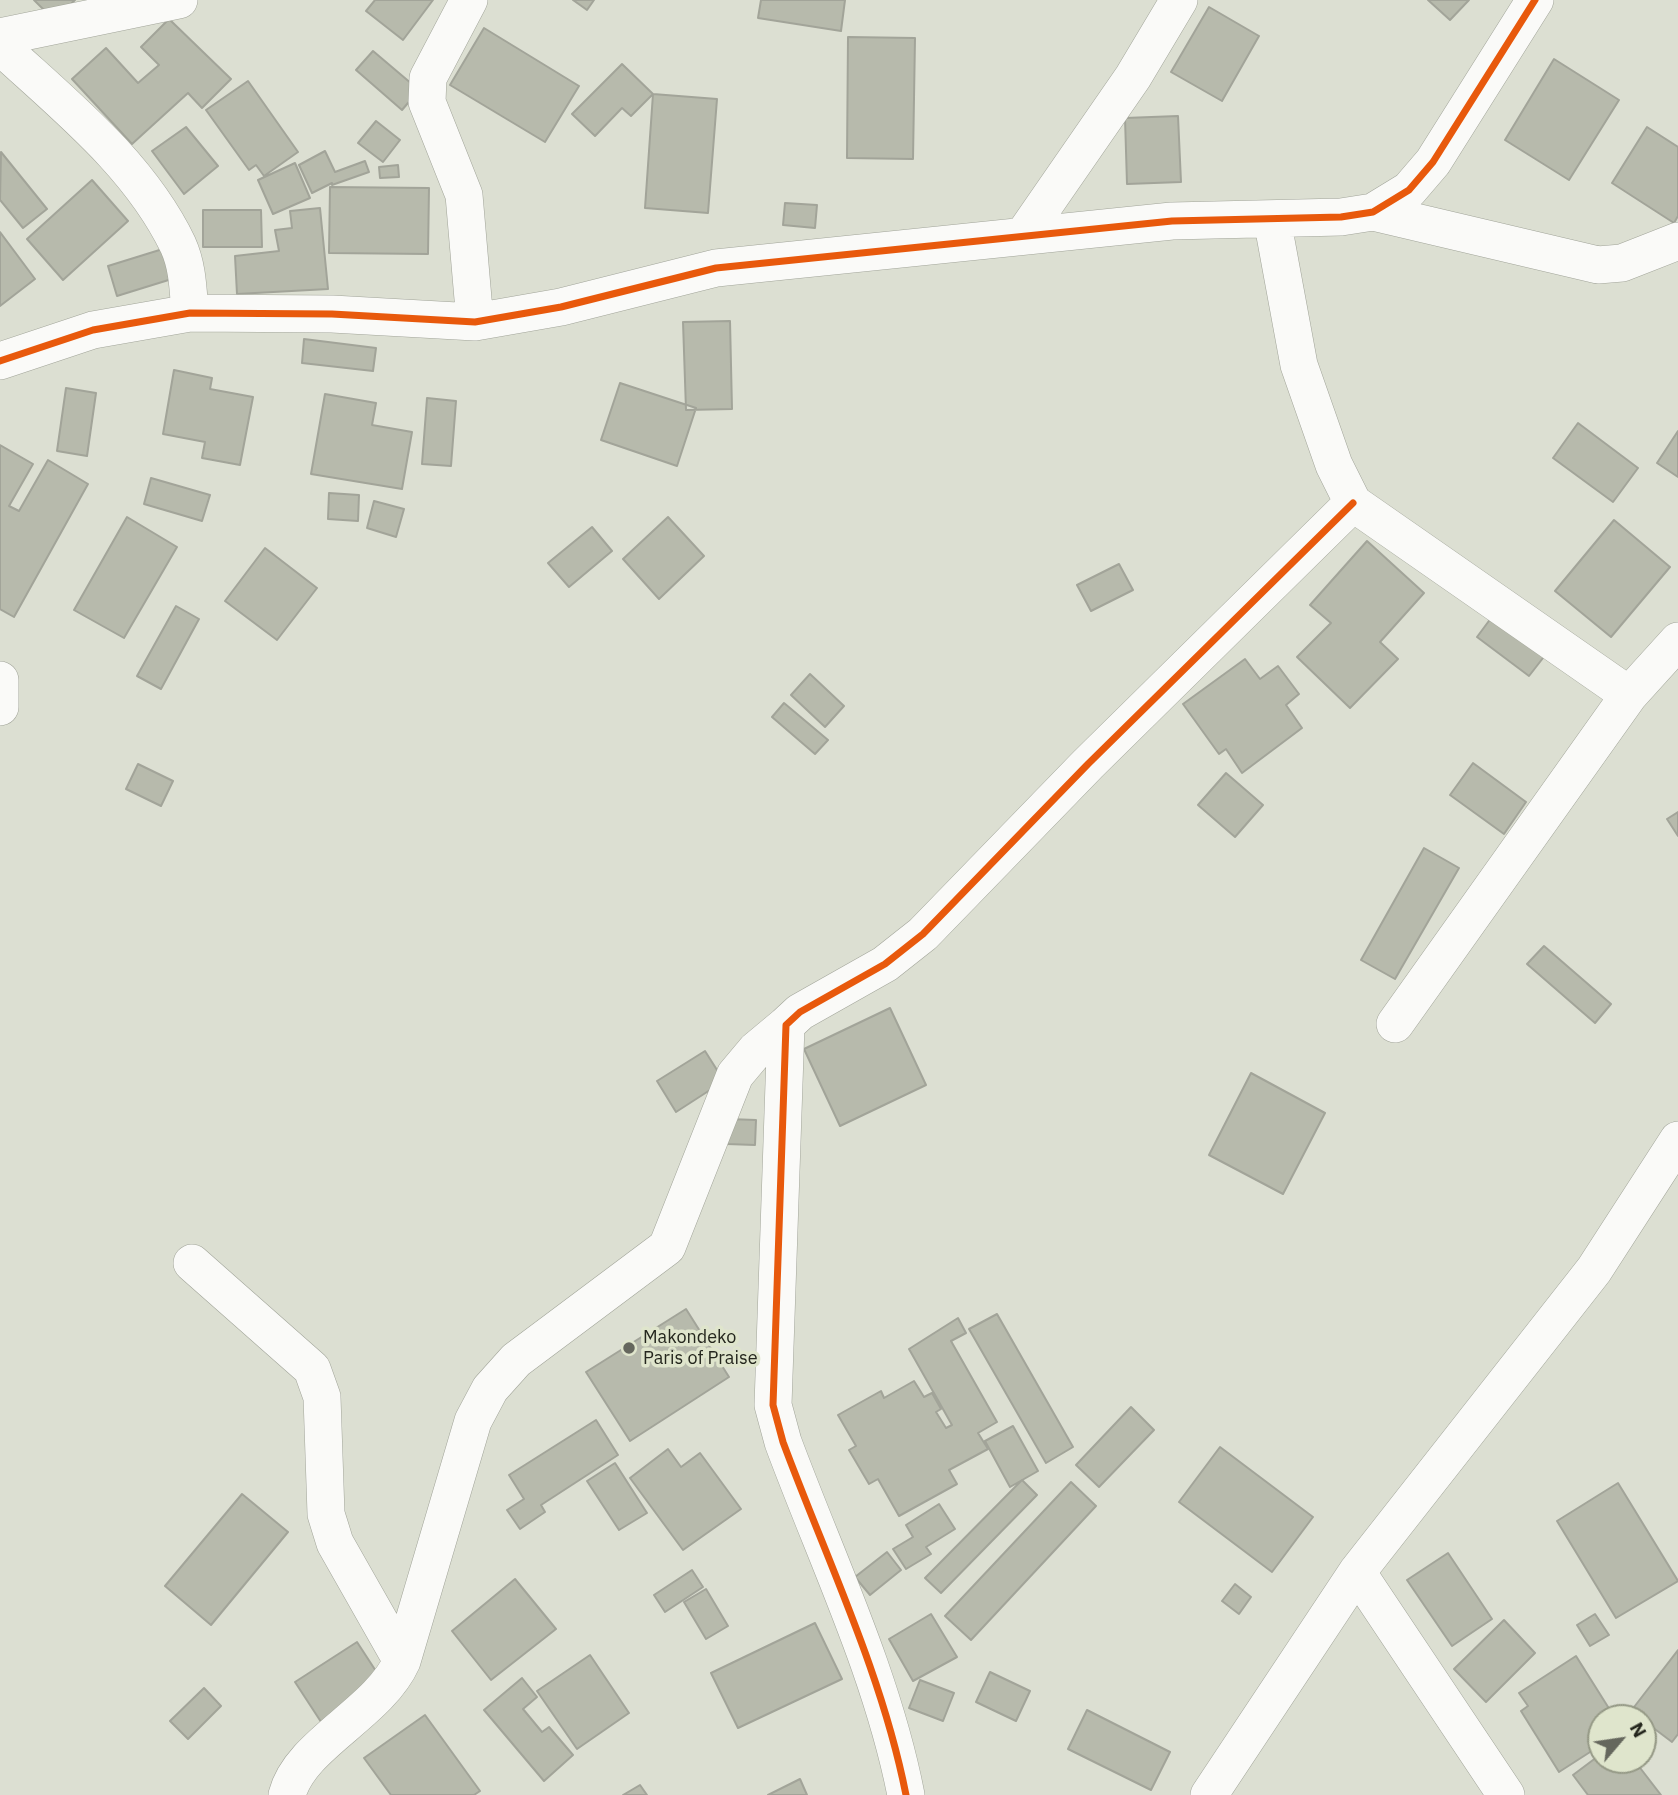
<!DOCTYPE html>
<style>
body{margin:0}
#map{position:relative;width:1678px;height:1795px;overflow:hidden;background:#dcdfd2;font-family:"IBM Plex Sans",sans-serif}
canvas{display:block}
.north{position:absolute;left:1587px;top:1704px;width:70px;height:70px;box-sizing:border-box;background:#dfe5cc;border:2px solid #959986;border-radius:50%;rotate:61deg;font-size:19px;font-weight:700;line-height:28px;text-align:center;color:#25271e}
.north::after{content:'';display:block;margin:auto;width:24px;height:32px;background:#65675d;clip-path:polygon(50% 0,100% 100%,50% 72%,0 100%)}
</style>
<div id="map">
<canvas width="1678" height="1795"></canvas>
<div class="north">N</div>
</div>
<script>
const context = document.querySelector('canvas').getContext('2d');
context.lineJoin = 'round';
function fill(path, color) { context.fillStyle = color; context.fill(path, 'evenodd'); }
function stroke(path, color, width, dash) { context.strokeStyle = color; context.lineWidth = width; context.lineCap = dash ? 'butt' : 'round'; context.setLineDash(dash || []); context.stroke(path); }
function label(font, color, halo, rows, align = 'center') {
  context.font = font + ' "IBM Plex Sans",sans-serif'; context.lineWidth = 7; context.setLineDash([]); context.textBaseline = 'middle'; context.strokeStyle = halo; context.fillStyle = color; for (const [text, x, y, turn = 0] of rows) {
    context.save(); context.translate(x, y); context.rotate((+turn || 0) * Math.PI / 180); context.textAlign = isNaN(turn) ? turn : align; if (halo) context.strokeText(text, 0, 0); context.fillText(text, 0, 0); context.restore();
  }
}
const building = new Path2D(`
 M34,0H75L54,20Z
 M375,0H433L403,40L366,11Z
 M573,0H594L587,10Z
 M761,0H845L841,31L758,18Z
 M1428,0H1469L1450,20Z
 M1209,7L1259,36L1222,101L1171,72Z
 M169,19L231,79L202,108L188,93L132,144L72,79L106,48L138,83L159,65L141,47Z
 M484,28L579,86L545,142L450,85Z
 M848,37L915,38L913,159L847,158Z
 M373,51L419,90L402,110L356,70Z
 M1554,59L1619,100L1569,180L1505,140Z
 M622,64L653,94L631,116L622,108L595,136L572,114Z
 M248,81L298,152L264,176L256,165L249,170L206,110Z
 M653,94L717,99L708,213L645,208Z
 M1178,116L1181,182L1127,184L1125,118Z
 M376,121L400,140L383,162L358,143Z
 M186,127L218,166L184,194L152,151Z
 M1647,127L1678,147V216L1674,223L1612,183Z
 M325,151L335,172L365,161L369,172L332,185V183L312,193L299,165Z
 M1,152L47,209L23,228L0,200Z
 M295,163L310,198L273,214L258,180Z
 M398,165L399,177L380,178L379,167Z
 M92,180L128,221L63,280L27,239Z
 M330,187L429,188L428,254L329,253Z
 M785,203L817,205L815,228L783,225Z
 M320,208L328,289L237,294L235,256L279,251L275,230L292,228L290,211Z
 M203,210H261L262,247H203Z
 M0,232L35,279L0,306Z
 M166,248L175,278L117,296L108,266Z
 M730,321L732,409L686,410L683,322Z
 M304,339L376,348L373,371L302,363Z
 M174,370L212,378L210,389L253,397L240,465L202,458L205,442L163,434Z
 M620,383L696,408L677,466L601,440Z
 M66,388L96,393L87,456L57,451Z
 M325,394L376,403L372,425L412,432L402,489L311,474Z
 M427,398L456,401L451,466L422,464Z
 M1578,423L1638,468L1613,502L1553,458Z
 M1678,431V477L1657,463Z
 M0,445L33,464L9,506L19,511L48,460L88,484L14,617L0,609Z
 M151,478L210,495L202,521L144,504Z
 M329,493L359,495L358,521L328,519Z
 M374,501L404,509L396,537L367,528Z
 M127,517L177,547L124,638L74,610Z
 M668,517L704,556L659,599L623,559Z
 M1614,520L1670,567L1611,637L1555,591Z
 M592,527L612,551L569,587L548,563Z
 M1367,541L1424,593L1380,642L1398,659L1350,708L1297,657L1331,623L1310,605Z
 M265,548L317,588L277,640L225,601Z
 M1119,564L1133,590L1091,611L1077,585Z
 M176,606L199,619L161,689L137,676Z
 M1497,610L1550,649L1529,676L1477,637Z
 M1245,659L1260,679L1278,666L1299,694L1286,705L1302,728L1242,773L1226,749L1219,754L1183,704Z
 M810,674L844,706L825,727L791,695Z
 M784,703L828,740L815,754L772,717Z
 M1473,763L1526,802L1504,834L1450,795Z
 M138,764L173,781L161,806L126,789Z
 M1226,773L1263,805L1235,837L1198,805Z
 M1678,812V836L1667,819Z
 M1424,848L1459,868L1395,979L1361,960Z
 M1544,946L1611,1004L1595,1023L1527,964Z
 M890,1008L926,1085L840,1126L804,1049Z
 M705,1051L724,1081L676,1112L657,1081Z
 M1251,1073L1325,1113L1283,1194L1209,1155Z
 M728,1119L756,1120L755,1145L727,1144Z
 M686,1309L729,1377L630,1441L586,1372Z
 M997,1314L1073,1447L1046,1463L969,1329Z
 M958,1318L966,1333L951,1341L997,1422L978,1433L988,1449L949,1470L957,1484L899,1516L878,1479L869,1484L849,1450L856,1446L838,1415L881,1391L884,1398L914,1381L924,1397L932,1393L941,1409L936,1412L946,1428L952,1425L909,1349Z
 M1131,1407L1154,1430L1099,1487L1076,1465Z
 M596,1420L618,1455L541,1505L545,1512L520,1529L507,1510L524,1499L509,1475Z
 M1013,1426L1038,1471L1010,1487L985,1441Z
 M1220,1447L1313,1517L1272,1572L1179,1502Z
 M668,1449L681,1467L700,1453L741,1509L683,1550L630,1478Z
 M615,1463L647,1513L619,1530L587,1481Z
 M1022,1480L1037,1495L941,1593L925,1578Z
 M1071,1482L1096,1506L971,1640L945,1616Z
 M1618,1483L1678,1581L1616,1618L1557,1521Z
 M242,1494L288,1532L211,1625L165,1586Z
 M939,1504L955,1529L926,1547L931,1554L906,1569L893,1549L913,1537L906,1525Z
 M887,1552L901,1570L870,1595L855,1577Z
 M1448,1553L1492,1619L1452,1646L1407,1580Z
 M692,1570L703,1587L665,1612L654,1595Z
 M515,1579L556,1629L491,1680L452,1631Z
 M1235,1584L1251,1597L1239,1614L1222,1601Z
 M706,1589L728,1626L706,1639L684,1602Z
 M931,1614L957,1657L913,1681L889,1639Z
 M1595,1614L1609,1635L1590,1646L1577,1625Z
 M1504,1620L1535,1653L1486,1702L1454,1669Z
 M815,1623L842,1679L738,1728L711,1673Z
 M357,1642L387,1688L325,1728L295,1682Z
 M1678,1650V1734L1672,1742L1631,1711Z
 M590,1655L629,1713L577,1749L537,1691Z
 M1576,1656L1615,1718H1601V1745L1559,1772L1521,1711L1528,1706L1519,1693Z
 M990,1672L1030,1691L1016,1721L976,1702Z
 M522,1678L537,1697L523,1709L542,1732L549,1727L573,1755L544,1781L484,1710Z
 M920,1680L954,1693L943,1721L909,1708Z
 M204,1688L221,1706L188,1739L170,1721Z
 M1087,1710L1170,1752L1151,1790L1068,1749Z
 M425,1715L480,1791L474,1795H391L364,1758Z
 M1601,1754V1760H1634L1661,1795H1588L1573,1775Z
 M800,1779L807,1795H768Z
 M640,1785L647,1795H623Z`);
fill(building, '#b7baac');
stroke(building, '#a2a499', 2);
const minor = new Path2D(`
 M469,0L428,78L427,102L464,195L475,322
 M0,37L179,0
 M0,46C65,106 139,164 178,245C188,267 188,290 190,313
 M1373,212L1598,265L1622,263L1678,241
 M1272,219L1299,365L1334,465L1353,503L1629,695
 M1023,236L1133,77L1179,0
 M0,361L93,330L190,313L332,314L475,322L561,307L716,268L1172,221L1341,217L1373,212L1409,190L1433,162L1535,0
 M0,680V707
 M1395,1024L1629,695L1678,641
 M192,1263L312,1369L322,1397L326,1514L335,1543L402,1661
 M1357,1572L1506,1795
 M287,1795C300,1744 378,1714 402,1661L473,1421L490,1389L516,1360L667,1247L735,1075L756,1050L786,1025
 M906,1795C882,1673 826,1558 783,1442L773,1405L786,1025L800,1012L885,964L923,934L1088,764L1353,503
 M1209,1795L1357,1572L1594,1270L1678,1140`);
stroke(minor, '#a1a499', 38);
stroke(minor, '#fafaf8', 37);
stroke(new Path2D(`
 M0,361L93,330L190,313L332,314L475,322L561,307L716,268L1172,221L1341,217L1373,212L1409,190L1433,162L1535,0
 M906,1795C882,1673 826,1558 783,1442L773,1405L786,1025L800,1012L885,964L923,934L1088,764L1353,503`), '#e8590c', 7);
for (const [x, y, r, color] of [
 [629,1348,7,"#65675d"]
]) { const dot = new Path2D(); dot.arc(x, y, r, 0, 2 * Math.PI); context.fillStyle = color; context.fill(dot); stroke(dot, '#dfe5cc', 2.5); }
label('18px', '#25271e', '#dfe5cc', [
 ["Makondeko",643,1338],
 ["Paris of Praise",643,1359]
], 'left');
</script>
